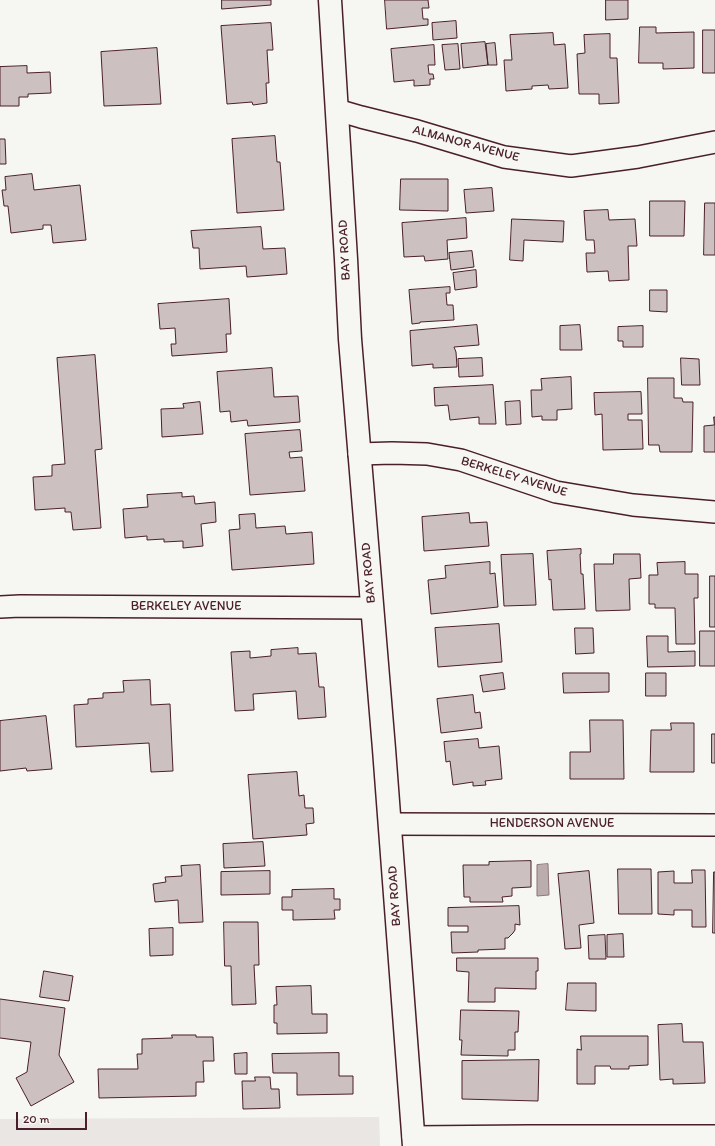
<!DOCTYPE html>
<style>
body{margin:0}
#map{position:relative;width:715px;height:1146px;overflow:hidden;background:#f6f6f2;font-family:Itim,sans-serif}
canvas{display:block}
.scale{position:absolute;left:16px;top:1112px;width:71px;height:18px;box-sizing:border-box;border:2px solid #4a1f2b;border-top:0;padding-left:5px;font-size:12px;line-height:14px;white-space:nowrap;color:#4a1f2b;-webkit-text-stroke:3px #f6f6f2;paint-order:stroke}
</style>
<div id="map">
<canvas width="715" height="1146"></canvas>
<div class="scale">20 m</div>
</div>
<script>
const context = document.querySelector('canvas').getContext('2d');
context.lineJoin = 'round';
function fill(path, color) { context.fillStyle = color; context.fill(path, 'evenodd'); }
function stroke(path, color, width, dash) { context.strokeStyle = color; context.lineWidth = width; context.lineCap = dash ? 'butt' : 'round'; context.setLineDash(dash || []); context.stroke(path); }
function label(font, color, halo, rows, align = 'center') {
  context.font = font + ' Itim,sans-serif'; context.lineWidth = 3; context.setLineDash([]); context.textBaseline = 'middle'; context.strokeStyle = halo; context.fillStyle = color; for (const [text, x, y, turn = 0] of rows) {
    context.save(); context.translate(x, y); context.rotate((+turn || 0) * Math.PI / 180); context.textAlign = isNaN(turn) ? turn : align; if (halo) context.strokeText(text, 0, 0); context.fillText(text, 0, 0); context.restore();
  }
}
fill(new Path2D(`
 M379,1117L380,1146H0V1119Z`), '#e9e6e3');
const water = new Path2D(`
 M548,864L549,895L537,896V865Z`);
fill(water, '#bbadae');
stroke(water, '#8e747a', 1);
const building = new Path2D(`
 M222,0H271V5L222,9Z
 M385,0H428L429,8H422L423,19H428V25L387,29Z
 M606,0H628V19L606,20Z
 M456,21L457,38L433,40L432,23Z
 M271,23L273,50H267L269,83H266L267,103L253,105L252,102L227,104L221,26Z
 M640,27H656V33L694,32V68L663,69V63H639Z
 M703,30H715V73H703Z
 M553,33L554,45L565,44L568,88L549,89L548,85L532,86V89L506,91L504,60H512L510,35Z
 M610,34V58H617L619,103L599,104V94H579L577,54L585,53L584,35Z
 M485,42L488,65L463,68L461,44Z
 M495,43L497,65H488L486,44Z
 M458,44L460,69L445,70L442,45Z
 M434,45L435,65H428L429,74H433L434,79H430V85L414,86V80L394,82L391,49Z
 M157,48L161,104L104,106L101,52Z
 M27,66V73L50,72L51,93L28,94V97H19V106H0V67Z
 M275,136L277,162H280L284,210L237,213L232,139Z
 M0,139H5L6,164H0Z
 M32,174L34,190L80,185L86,240L53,243L51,225H43V229L11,233L8,206H4L2,190H6L5,177Z
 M401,179H448V211L400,210Z
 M492,188L494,211L466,213L464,190Z
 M650,201H685L684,236H650Z
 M705,203H715V255H704Z
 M608,210L609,220L635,219L637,246H628L629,280L609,281L608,271L587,272L586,253H595L594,240H586L584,211Z
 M466,218L467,238L447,240L448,259L425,261L424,256L404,257L402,223Z
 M512,219L564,221L563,242L524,240L523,261L510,260Z
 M261,227L263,249L285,248L287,274L247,277L246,266L200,269L199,248H193L191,231Z
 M472,251L474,267L451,270L449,253Z
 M476,270L477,287L455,290L453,273Z
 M450,287V293H446L447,305H453L454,320L420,322V323L412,324L409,290Z
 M650,290H667V312L650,311Z
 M229,299L231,334H226L227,352L172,356L171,344H176L175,328L160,329L158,304Z
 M477,325L479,345L454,347L456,352L457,367L433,368V364L412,366L410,331Z
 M580,325L582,350H560V326Z
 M643,326V347H623V341H618V327Z
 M95,355L102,449L95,450L101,528L73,530L71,512H65V508L35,510L33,477L52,476V465L65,464L57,358Z
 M482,358L483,376L459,377L458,359Z
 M681,358L699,359L700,385H682Z
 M272,368L274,397L298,396L300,422L248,426L247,420L231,422L230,411L220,412L217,372Z
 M571,377L572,409L557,410V420H542V416L532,417L531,390H542L541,379Z
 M648,378H674V398H682L683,402H693L692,452H660L659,445H649Z
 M493,385L496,424H479V417L450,420L448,405L435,406L434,388Z
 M641,392L642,414H628V420H642L643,449L603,450L602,414L595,415L594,393Z
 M520,401L521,424L506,425L505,402Z
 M200,402L203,434L162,437L161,409L184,408L183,404Z
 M714,417H715V452H704V426L714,425Z
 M300,430L302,451L289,452L290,458L302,457L305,491L250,495L245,434Z
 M182,493V497L194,496L195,504L215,502L216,522L201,524L203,546L183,548V541L164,542V539L147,540V536L125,538L123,509L148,507L147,495Z
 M469,513L470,523L487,522L489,546L424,551L422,517Z
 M255,514L256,528L285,526L286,534L312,532L314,564L232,570L229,530L240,529L239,515Z
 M581,549V554H580L581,574H583L585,609L553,610L551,579L549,580L547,551Z
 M533,554L536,605L504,606L501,555Z
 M614,554H640L641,578L629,579L630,610L596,611L594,564H613Z
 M490,562V574L495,573L498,607L431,614L428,580L446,578L445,566Z
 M685,562V574H698V598H694L695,644H676L675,608H655V604H649V575H658L657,563Z
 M710,576H715V627H710Z
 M499,624L502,662L438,667L435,628Z
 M575,628H593L594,653L576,654Z
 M700,631H715V666H700Z
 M647,636H668V652L695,651V666L648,667Z
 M298,648V654L316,653L319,687H324L326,717L298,719L296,691L253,694L254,710L235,711L231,652L250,651V658L271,656V650Z
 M503,673L505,689L483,692L480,676Z
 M563,673H609V692L564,693Z
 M646,673H666V696H646Z
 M150,680L151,705L170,704L173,771L151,772L149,743L76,747L74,705L88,704V699L103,698V693L124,692L123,681Z
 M473,695L475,713L480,712L482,728L441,733L437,699Z
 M46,716L52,769L27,771L26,768L0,771V721Z
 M590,720H623L624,779H570V752H590Z
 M671,723H694V772H650L651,730H671Z
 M712,734H715V763H712Z
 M478,739L479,748L499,746L502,779L485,781L486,785L473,786V782L453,785L450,761L446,762L444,742Z
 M297,772L299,796L304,795L305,808H313L314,823L306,824L307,835L253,839L248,775Z
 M263,842L265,866L224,868L223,844Z
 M531,861V887L512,888V896L502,897L503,902H470V897H464L463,865H489V862Z
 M200,865L203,922L179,923L178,900L155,902L153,884L166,882L165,877L182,876L181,866Z
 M618,869H651L652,914H619Z
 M692,870H705L706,927H692V910H674V915L658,914V872L674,871V883H692Z
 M270,871V894L221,895V872Z
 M589,871L594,923L579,925L581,948L565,949L558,874Z
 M714,872H715V933H713Z
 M334,889V899H340V910H334L335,919L293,920V910H282V897H292V890Z
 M519,906L520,925L515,924V930L513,933L508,938H505V949L478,950V952L452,953L451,932H468V926H448V908Z
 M224,922H258L259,965H254L256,1004L232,1005L231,966H225Z
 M173,928V955L150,956L149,929Z
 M623,934L624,957H607V935Z
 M605,935L606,959H589L588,936Z
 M457,958H538V971H536V989L495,988V1002H468L469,972L457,971Z
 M44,971L73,976L69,1001L40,997Z
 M568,983H596V1011L566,1010Z
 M311,986L312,1014H327V1033L277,1034V1023H274V1005H277L276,987Z
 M0,999L65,1008L59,1055L74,1082L31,1106L16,1078L27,1072L31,1042L0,1038Z
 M461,1010L519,1011L518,1032H515V1050H508V1056L461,1055L462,1040H460Z
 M682,1024L683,1042H703L705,1083L673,1084V1079L660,1080L658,1025Z
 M172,1035H196V1037H213L214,1061H203L204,1082H196V1096L99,1098L98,1069H138L137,1054H142V1039L172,1038Z
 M581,1036H648V1065L629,1066V1069H611L610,1066H595V1084H577V1049L581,1050Z
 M247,1053V1074H235L234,1054Z
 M339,1053V1076H353V1094L297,1095V1073H273L272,1054Z
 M539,1060L538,1101L462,1099V1061Z
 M255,1077H270L271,1089H279L280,1108L243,1109L242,1081H255Z`);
fill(building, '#ccc1c0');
stroke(building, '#4a1f2b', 1);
const street = new Path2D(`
 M337,110L361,117L417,131L504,157L571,166L638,157L715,142
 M359,454L392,453L427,454L461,460L556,492L633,505L715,512
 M0,607L20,606L372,608
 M390,824L715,825
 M413,1137L529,1136H715`);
const secondary = new Path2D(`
 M330,0L346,259L350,339L384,749L414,1146`);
stroke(street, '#4a1f2b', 24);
stroke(secondary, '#4a1f2b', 25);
stroke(street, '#f6f6f2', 21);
stroke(secondary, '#f6f6f2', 22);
label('13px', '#4a1f2b', '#f6f6f2', [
 ["ALMANOR AVENUE",466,144,15],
 ["BAY ROAD",345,250,-93],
 ["BERKELEY AVENUE",514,477,17],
 ["BAY ROAD",369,573,-95],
 ["BERKELEY AVENUE",186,607],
 ["HENDERSON AVENUE",552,824],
 ["BAY ROAD",395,896,-94]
]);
</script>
